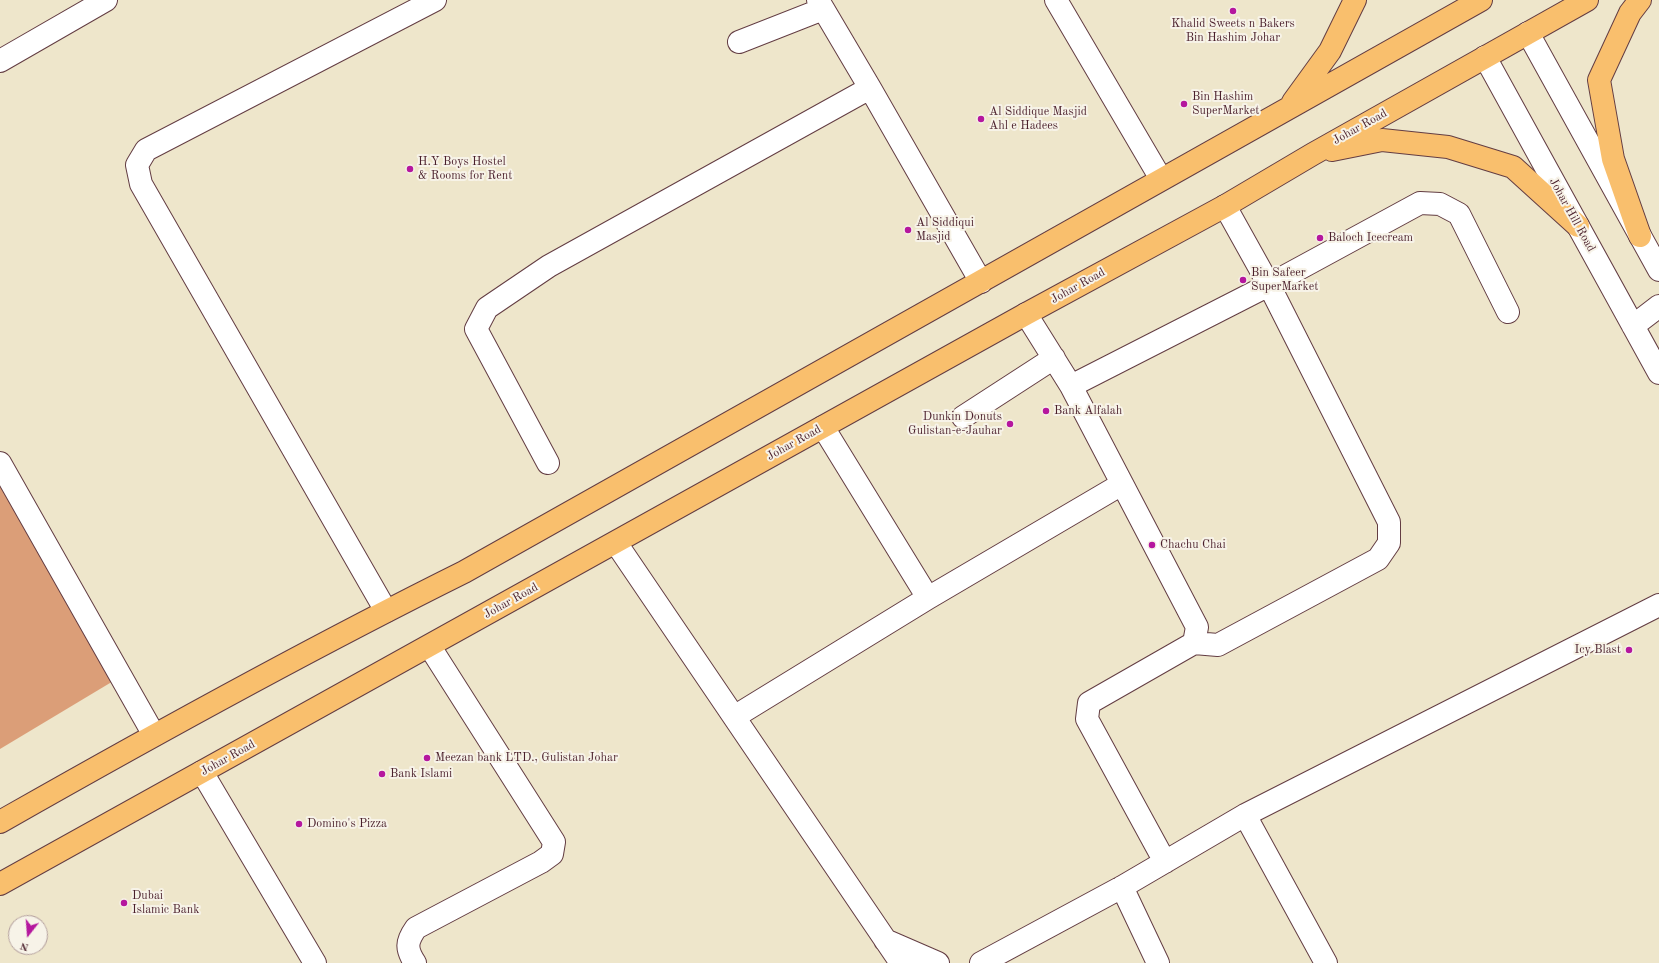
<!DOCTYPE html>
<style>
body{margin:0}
#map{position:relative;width:1659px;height:963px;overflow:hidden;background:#eee6cb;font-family:"Old Standard TT",serif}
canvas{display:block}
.north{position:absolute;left:8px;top:915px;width:40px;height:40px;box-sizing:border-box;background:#f7f3e8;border:1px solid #b29e9c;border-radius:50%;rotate:197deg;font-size:11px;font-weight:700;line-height:16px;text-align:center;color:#4a1f2b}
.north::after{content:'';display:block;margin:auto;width:14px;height:18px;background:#b5179e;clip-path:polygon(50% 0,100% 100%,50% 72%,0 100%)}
</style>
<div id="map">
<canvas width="1659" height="963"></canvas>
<div class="north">N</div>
</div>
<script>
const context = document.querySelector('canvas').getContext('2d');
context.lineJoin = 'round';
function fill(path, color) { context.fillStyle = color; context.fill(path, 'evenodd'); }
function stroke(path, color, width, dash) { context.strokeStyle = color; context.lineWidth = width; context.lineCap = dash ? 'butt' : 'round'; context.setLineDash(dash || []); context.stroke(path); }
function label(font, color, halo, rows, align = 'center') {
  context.font = font + ' "Old Standard TT",serif'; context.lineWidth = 4; context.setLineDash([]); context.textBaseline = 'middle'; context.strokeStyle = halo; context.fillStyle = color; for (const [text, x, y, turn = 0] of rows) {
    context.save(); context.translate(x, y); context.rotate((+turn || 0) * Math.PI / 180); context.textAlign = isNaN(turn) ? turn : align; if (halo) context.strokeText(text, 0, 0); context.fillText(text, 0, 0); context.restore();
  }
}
fill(new Path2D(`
 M0,478L120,677L0,749Z`), '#db9e78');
const minor = new Path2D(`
 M818,0L870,88L981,282
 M1056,0L1161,179
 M1528,33L1659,270
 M739,42L823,9
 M1485,57L1659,373
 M0,61L106,0
 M1026,314L1071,386L1197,627L1194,643L1089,703L1087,719L1165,862
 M1633,326L1659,306
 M1071,386L1269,285L1420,203L1440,204L1459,214L1508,312
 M963,417L1054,358
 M823,427L928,598
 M0,463L154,735
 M548,463L476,329L487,308L549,266L870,88
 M616,543L901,963
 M386,611L141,184L137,165L146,150L435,0
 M1194,643L1218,645L1378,559L1389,543V522L1269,285L1225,206
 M734,717L928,598L1122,484
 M202,772L315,963
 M1245,815L1326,963
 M1122,887L1158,963
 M885,940L938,963
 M415,963C406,949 406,942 416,928L541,862L552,854L554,842L430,647
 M981,963L1122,887L1245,815L1659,605`);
const major = new Path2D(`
 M1293,102L1330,51L1355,0
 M1332,150L1382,140L1448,147L1513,167L1578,226
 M1640,236L1613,159L1599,80L1630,13L1640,0
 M0,822C153,735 307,650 464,572L1481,0
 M0,884L1026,314L1225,206L1313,154L1587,0`);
stroke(minor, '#633d43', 24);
stroke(major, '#633d43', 24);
stroke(minor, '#fff', 22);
stroke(major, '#f9bf6d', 22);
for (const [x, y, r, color] of [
 [1233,11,4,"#b5179e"],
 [1184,104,4,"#b5179e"],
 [981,119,4,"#b5179e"],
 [410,169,4,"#b5179e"],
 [908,230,4,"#b5179e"],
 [1320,238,4,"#b5179e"],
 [1243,280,4,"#b5179e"],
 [1046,411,4,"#b5179e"],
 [1010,424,4,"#b5179e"],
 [1152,545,4,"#b5179e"],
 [1629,650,4,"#b5179e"],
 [427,758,4,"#b5179e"],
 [382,774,4,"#b5179e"],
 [299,824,4,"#b5179e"],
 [124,903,4,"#b5179e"]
]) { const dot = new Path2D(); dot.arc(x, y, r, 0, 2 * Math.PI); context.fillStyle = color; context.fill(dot); stroke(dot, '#f7f3e8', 1.5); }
label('12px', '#4a1f2b', '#f7f3e8', [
 ["Khalid Sweets n Bakers",1233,24,"center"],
 ["Bin Hashim Johar",1233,38,"center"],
 ["Bin Hashim",1192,97],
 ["SuperMarket",1192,111],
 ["Al Siddique Masjid",989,112],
 ["Ahl e Hadees",989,126],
 ["H.Y Boys Hostel",418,162],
 ["& Rooms for Rent",418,176],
 ["Al Siddiqui",916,223],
 ["Masjid",916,237],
 ["Baloch Icecream",1328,238],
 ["Bin Safeer",1251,273],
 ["SuperMarket",1251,287],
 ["Bank Alfalah",1054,411],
 ["Dunkin Donuts",1002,417,"right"],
 ["Gulistan-e-Jauhar",1002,431,"right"],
 ["Chachu Chai",1160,545],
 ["Icy Blast",1621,650,"right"],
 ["Meezan bank LTD., Gulistan Johar",435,758],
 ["Bank Islami",390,774],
 ["Domino's Pizza",307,824],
 ["Dubai",132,896],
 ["Islamic Bank",132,910]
], 'left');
label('12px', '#4a1f2b', '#f7f3e8', [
 ["Johar Road",1360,127,-29],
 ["Johar Hill Road",1572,215,61],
 ["Johar Road",1078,286,-29],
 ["Johar Road",794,443,-29],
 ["Johar Road",511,601,-29],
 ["Johar Road",228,758,-29]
]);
</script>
